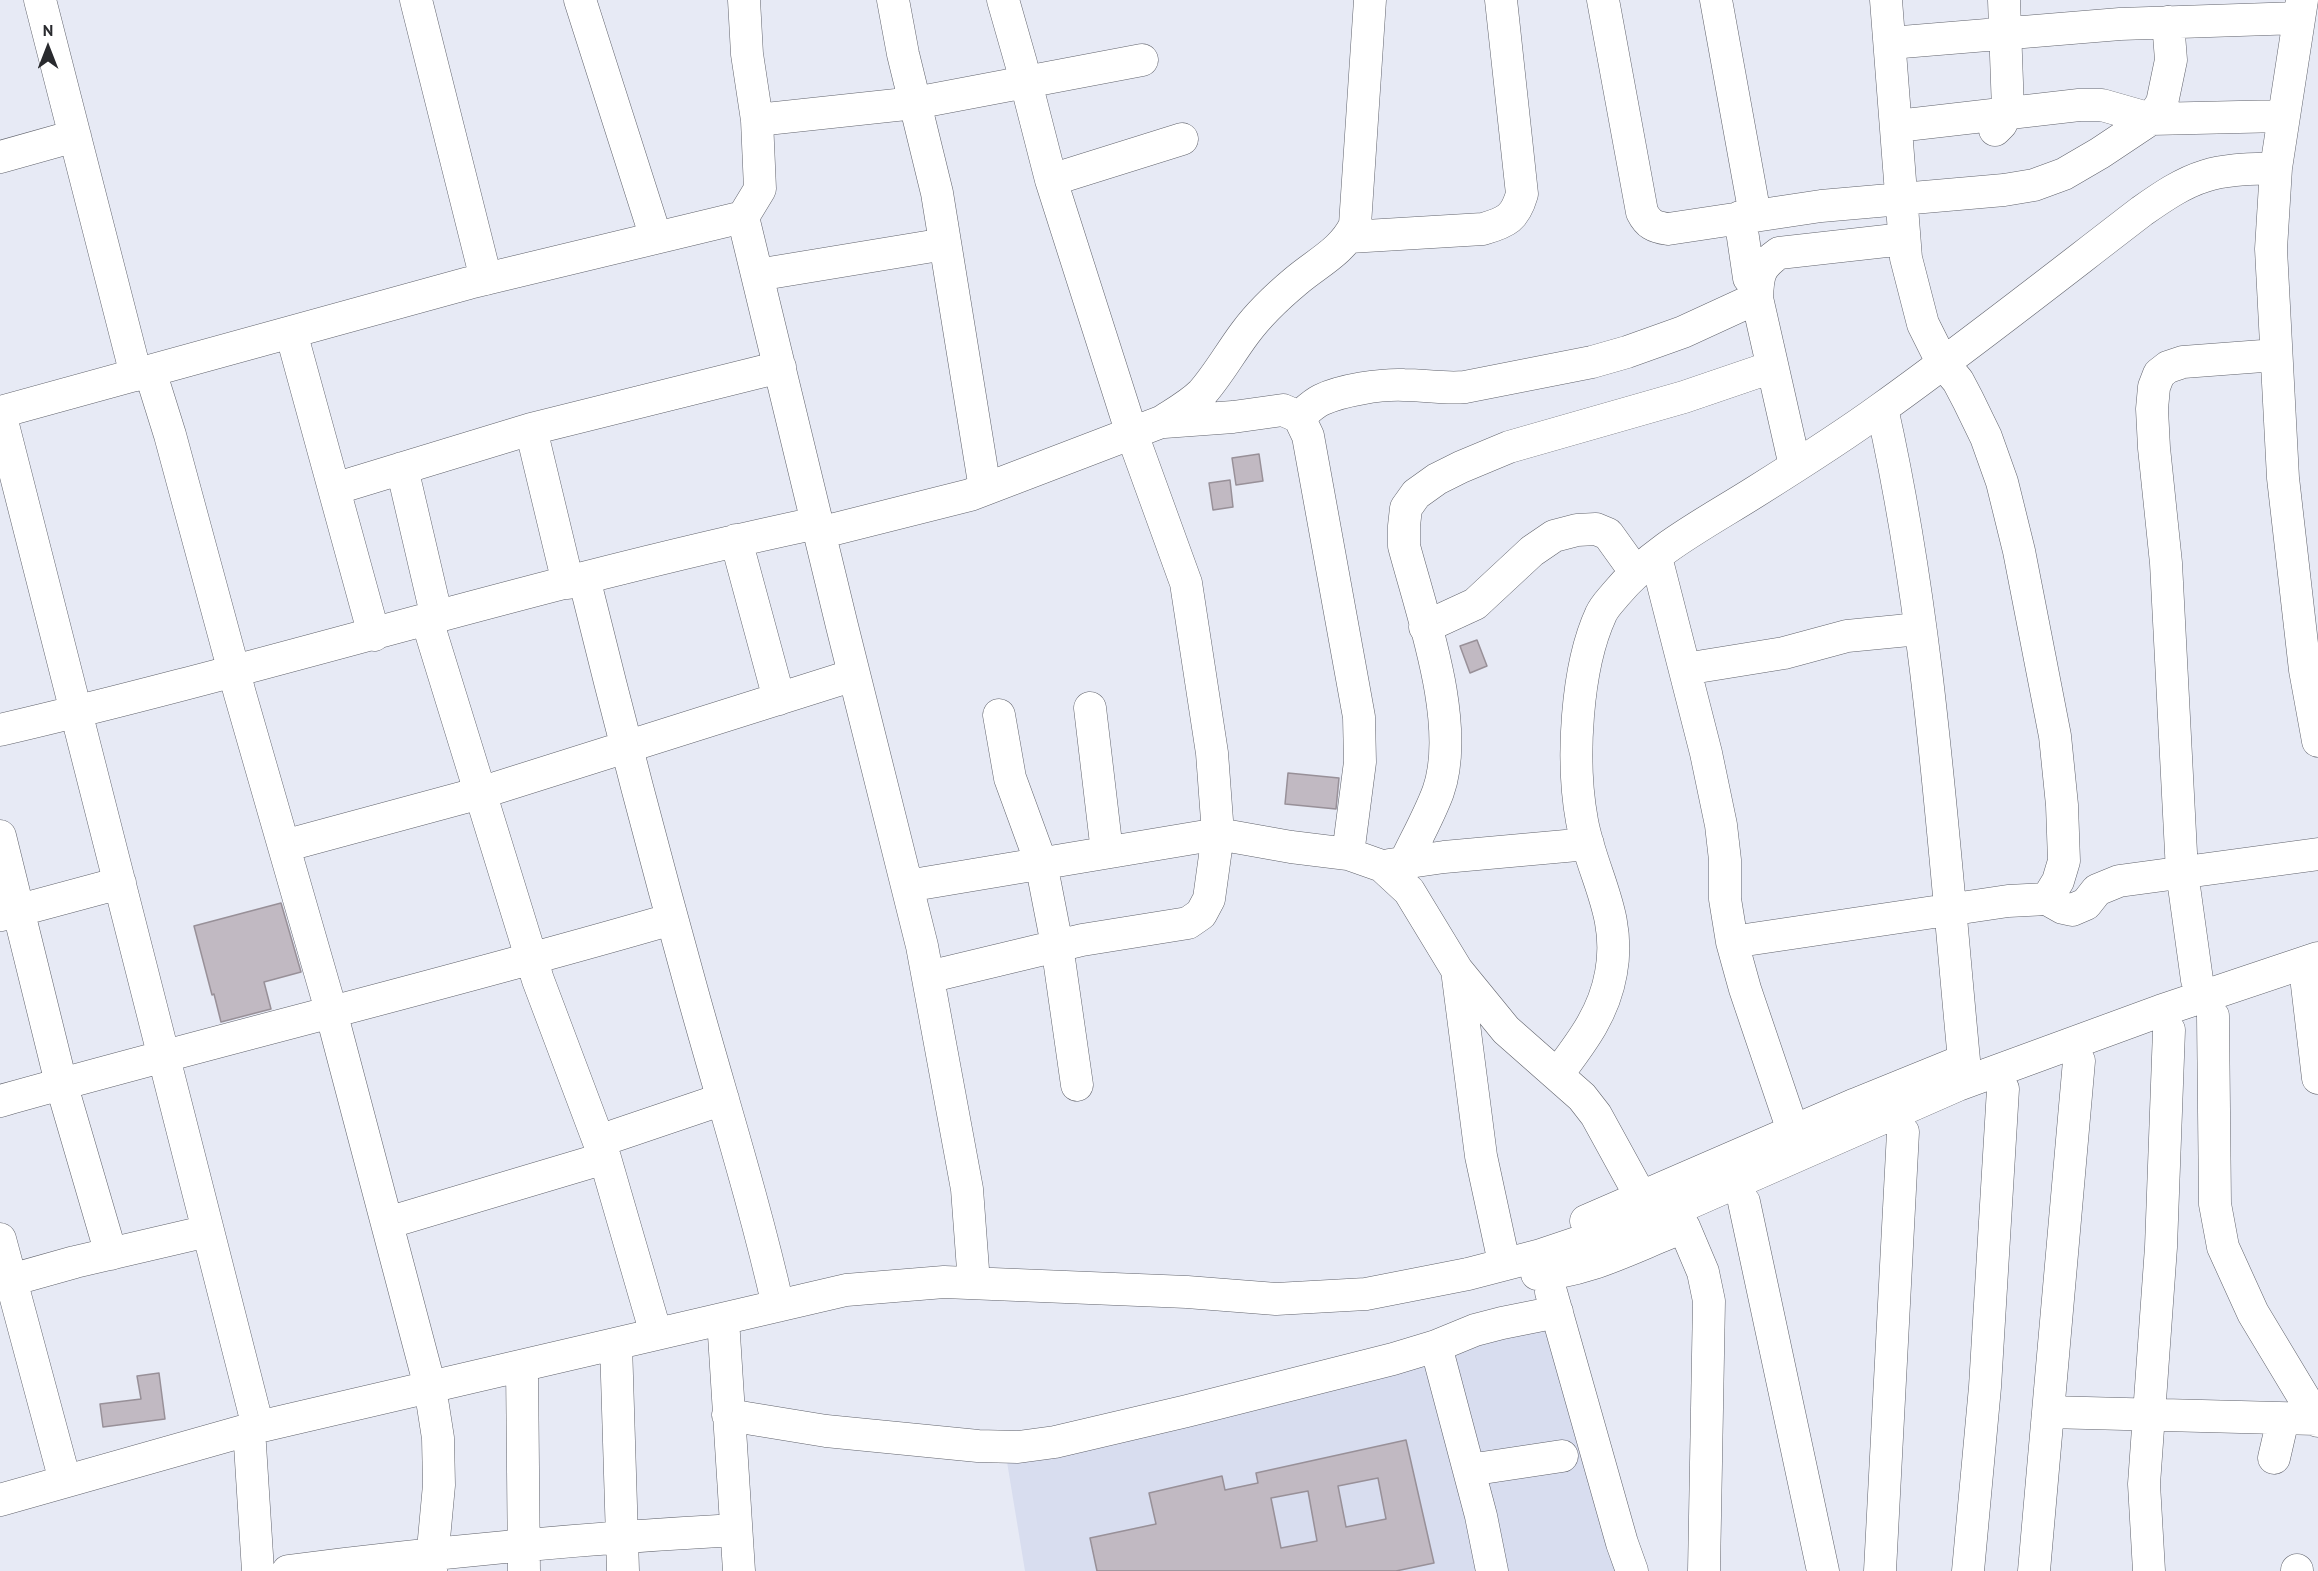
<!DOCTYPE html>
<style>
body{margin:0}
#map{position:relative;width:2318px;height:1571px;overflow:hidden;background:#e7eaf5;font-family:"PT Sans",sans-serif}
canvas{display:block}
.north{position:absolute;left:18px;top:18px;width:60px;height:60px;-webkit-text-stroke:4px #fff;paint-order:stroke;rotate:0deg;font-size:16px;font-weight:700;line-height:24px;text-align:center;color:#292a2e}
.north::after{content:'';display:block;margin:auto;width:21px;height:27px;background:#292a2e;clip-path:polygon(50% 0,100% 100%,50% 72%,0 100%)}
</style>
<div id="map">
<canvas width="2318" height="1571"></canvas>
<div class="north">N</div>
</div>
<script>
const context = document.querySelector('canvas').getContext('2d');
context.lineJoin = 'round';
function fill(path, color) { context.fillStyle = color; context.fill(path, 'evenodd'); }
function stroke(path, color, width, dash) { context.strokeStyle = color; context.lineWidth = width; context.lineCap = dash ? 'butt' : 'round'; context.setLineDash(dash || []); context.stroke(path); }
fill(new Path2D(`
 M1546,1326L1623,1571H1025L1007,1462Z`), '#d8ddef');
const building = new Path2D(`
 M1259,454L1263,481L1236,485L1232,458Z
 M1230,480L1233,507L1213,510L1209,483Z
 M1477,640L1487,666L1470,673L1460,646Z
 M1288,773L1339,778L1336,809L1285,804Z
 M281,903L301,972L264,982L271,1009L221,1022L214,994L212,995L194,926Z
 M159,1373L165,1419L103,1427L100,1404L141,1399L137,1376Z
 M1406,1440L1434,1563L1396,1571H1097L1090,1538L1156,1524L1149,1493L1222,1476L1225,1490L1258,1483L1256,1473ZM1378,1478L1386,1519L1346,1527L1338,1486ZM1308,1491L1317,1541L1281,1548L1271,1498Z`);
fill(building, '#c1b9c2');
stroke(building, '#989098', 1.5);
const minor = new Path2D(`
 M40,0L136,375
 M416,0L486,279
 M580,0L656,238
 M744,0L747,54L757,120
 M893,0L903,54L937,193L985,489
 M1603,0L1642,212C1648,224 1654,227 1668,229L1821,206L2004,190L2034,185L2064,174L2100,153L2151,119L2162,103L2171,60L2168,22
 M1716,0L1755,215
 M1886,0L1906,258L1923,324L1942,362L1958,381L1968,400L1986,437L2002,482L2019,551L2055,736L2062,805L2064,861L2058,881L2047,899
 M2302,0L2276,168L2271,249L2283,478L2305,670L2318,741
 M1890,43L2120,24L2299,18
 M1897,126L2079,105H2102L2151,119L2283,116
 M1995,130L2001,124L2008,110L2004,0
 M0,157L75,136
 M1051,180L1182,139
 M743,217L760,189L757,120L915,103L1142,60
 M1740,217L1749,278
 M1349,237L1483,229C1507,222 1515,218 1522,194L1501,0
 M757,275L945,244
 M291,332L374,635
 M150,371L170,435L240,694L328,1000L430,1387L438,1438L439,1485L431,1571
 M1882,408C1930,622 1943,842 1964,1060
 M0,412L469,283L743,217L842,626L922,946L967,1189L974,1283
 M0,413L258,1427
 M1299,417C1306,411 1313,404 1321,400C1342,390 1381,384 1404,385C1425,385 1444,389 1465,387L1592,362L1627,352L1683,332L1757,298
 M1164,422L1233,417L1283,410L1299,417L1308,436L1359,717L1360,762L1348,854
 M531,429L568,583
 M1795,466L1757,298C1758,274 1759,267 1779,253L1904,239
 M402,468L437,618
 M334,489L531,429L780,367
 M819,533L970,495L1161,422C1175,413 1190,405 1202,393C1218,375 1230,353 1245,333C1259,314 1278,296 1296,281C1317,263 1343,251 1355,225L1370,0
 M736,540L779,699
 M1656,557L1706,753L1721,825L1725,860V899L1732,942L1745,989L1793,1131
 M584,578C618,716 654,854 692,991C721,1096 754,1200 778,1306
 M427,620L538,980L605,1158
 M1425,627L1475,604L1532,551L1554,536L1577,530L1596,529L1608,534L1636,573
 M1685,669L1784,653L1847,636L1919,629
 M1090,708L1107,852
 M999,715L1010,778L1041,863L1057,945L1077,1085
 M0,730C274,666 542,581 817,523
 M0,836L61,1083L111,1254
 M284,846L480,793L854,675
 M1405,862C1416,839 1429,816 1438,792C1462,725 1422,614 1404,546V526L1406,508L1416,494L1437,479L1461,467L1509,447L1684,397L1772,367
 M1389,865L1444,857L1588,844
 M907,886L1218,834L1291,847L1348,854L1382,866L1409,891L1457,970L1506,1030L1582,1097L1596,1115L1641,1197
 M1,915L120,883
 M1732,942L2008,901L2047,899L2063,908L2072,910L2086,904L2097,890L2119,881L2318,854
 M1457,970L1481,1156L1503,1258
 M928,977L1082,940L1188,923L1201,914L1209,899L1218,834L1212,753L1186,583L1132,434L1051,180L1021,63L1003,0
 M2197,980L2182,872L2166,563L2154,448L2152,409L2154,387L2159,374L2168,367L2183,362L2276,355
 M2307,985L2318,1078
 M2213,1016L2215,1204L2223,1247L2253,1313L2318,1421
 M1557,1075C1581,1043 1604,1014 1611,973C1622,915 1592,875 1582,821C1571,762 1576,668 1601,614C1604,607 1610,601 1615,595C1652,550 1706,523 1755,492C1798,465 1841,438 1882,408C1970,345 2056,277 2142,211C2162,197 2182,183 2205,176C2227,169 2253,169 2276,168
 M0,1101C224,1038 449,984 672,919
 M599,1141L723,1099
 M1744,1202L1823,1571
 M1586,1221L1856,1104L1957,1063
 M387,1223L605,1158L656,1334
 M1684,1227L1703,1272L1709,1301L1704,1571
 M0,1239L65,1481
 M1537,1274C1580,1274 1629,1249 1669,1233
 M0,1283L75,1262L208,1231
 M1551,1292L1622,1543L1632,1571
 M723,1319L739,1571
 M616,1344L623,1571
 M1436,1346L1481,1516L1492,1571
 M522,1366L524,1571
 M2048,1412L2317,1419
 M728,1415L826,1431L978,1446L1018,1447L1055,1442L1187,1411L1393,1359L1436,1346L1475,1330L1502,1323L1557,1312
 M249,1429L258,1571
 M2274,1458L2283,1419
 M1469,1470L1562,1456
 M0,1500L258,1427L846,1290L944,1282L1187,1292L1276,1299L1366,1294L1468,1274L1541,1255L1669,1212L1958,1085L2160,1011L2318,958
 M2297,1570V1571
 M288,1571C437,1552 586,1538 736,1530
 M1880,1571L1903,1132
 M1968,1571L1985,1387L2003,1089
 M2034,1571L2079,1061
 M2149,1571L2144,1484L2161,1247L2169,1030`);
stroke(minor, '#61636c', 33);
stroke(minor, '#fff', 32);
</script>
